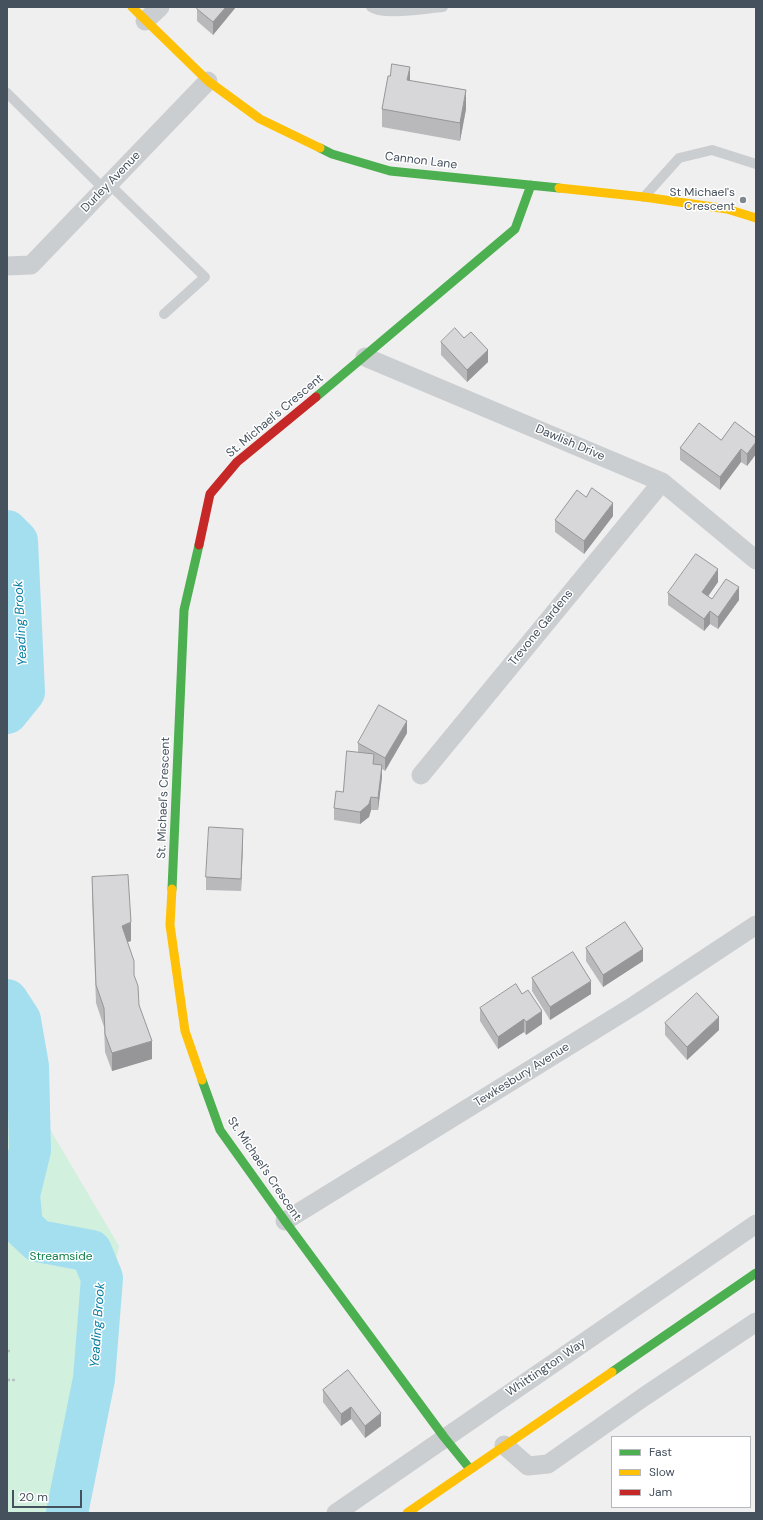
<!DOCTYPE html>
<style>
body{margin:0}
#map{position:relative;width:763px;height:1520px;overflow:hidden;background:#f0efef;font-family:"DM Sans",sans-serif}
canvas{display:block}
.frame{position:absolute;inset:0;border:8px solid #45515d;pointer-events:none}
.legend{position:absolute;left:611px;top:1436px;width:140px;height:72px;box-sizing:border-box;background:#fff;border:1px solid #b5b9be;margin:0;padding:5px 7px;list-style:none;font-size:12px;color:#45515d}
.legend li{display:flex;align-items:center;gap:8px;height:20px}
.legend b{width:20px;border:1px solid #b5b9be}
.scale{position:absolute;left:12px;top:1490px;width:70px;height:18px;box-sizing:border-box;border:2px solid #45515d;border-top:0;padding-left:5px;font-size:12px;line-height:14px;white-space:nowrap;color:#45515d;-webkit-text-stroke:3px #fff;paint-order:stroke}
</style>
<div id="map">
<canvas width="763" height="1520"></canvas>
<div class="frame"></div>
<ul class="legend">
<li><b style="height:5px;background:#4caf50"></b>Fast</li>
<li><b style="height:5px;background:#ffc107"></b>Slow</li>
<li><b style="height:5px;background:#c62828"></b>Jam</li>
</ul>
<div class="scale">20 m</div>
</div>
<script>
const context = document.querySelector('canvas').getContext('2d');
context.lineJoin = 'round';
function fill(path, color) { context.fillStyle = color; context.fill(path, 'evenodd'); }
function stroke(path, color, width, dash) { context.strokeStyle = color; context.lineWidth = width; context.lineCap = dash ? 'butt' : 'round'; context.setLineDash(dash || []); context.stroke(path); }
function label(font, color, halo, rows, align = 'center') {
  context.font = font + ' "DM Sans",sans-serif'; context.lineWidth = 3; context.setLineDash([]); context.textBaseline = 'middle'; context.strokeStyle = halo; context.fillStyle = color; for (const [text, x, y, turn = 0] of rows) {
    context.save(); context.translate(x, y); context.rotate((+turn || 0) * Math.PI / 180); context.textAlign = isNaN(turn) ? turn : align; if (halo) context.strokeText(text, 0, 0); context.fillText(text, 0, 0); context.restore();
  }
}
fill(new Path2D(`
 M7,1054L9,1060L119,1246L61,1513H7Z`), '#d2f0de');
stroke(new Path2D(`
 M7,531L17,541L24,692L7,713
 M7,1000L20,1020L28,1066L30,1150L19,1195L22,1226L38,1241L91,1251L102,1278L94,1379L67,1513`), '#a4dff0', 42);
stroke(new Path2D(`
 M7,1351H11
 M7,1380H16`), '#b8c4c1', 2.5, [3, 2]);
stroke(new Path2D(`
 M371,7C383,16 427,8 443,7
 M7,93L104,189
 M109,184L205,277L164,314
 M644,197L679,158L712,150L756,164`), '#cbced0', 10);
stroke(new Path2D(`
 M145,21L160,7
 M7,266L31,265L208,81
 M365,357L662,482L756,560
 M421,775L662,482
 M285,1221L635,1005L756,925
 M504,1445L528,1466L548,1464L645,1396L756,1322
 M336,1513L756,1224`), '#cbced0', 19);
stroke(new Path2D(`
 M320,148L332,154L390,171L559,188
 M316,397L515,229L531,185
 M172,889L184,610L199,545
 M202,1080L220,1130L285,1221L444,1437L470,1469
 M612,1372L756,1273`), '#4caf50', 9);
stroke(new Path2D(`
 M132,7L208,81L260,119L320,148
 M559,188L644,197L727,209L756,218
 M172,889L170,925L185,1031L202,1080
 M407,1513L612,1372`), '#ffc107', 9);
stroke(new Path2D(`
 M199,545L210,494L237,462L316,397`), '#c62828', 9);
fill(new Path2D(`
 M236,7L213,35L197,21V9Z
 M410,80L466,109L460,141L382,127V109Z
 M441,342L488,362L467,382L441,355Z
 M756,438V454L747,466L741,462L720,490L680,460V448L721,440Z
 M586,497L613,516L584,554L555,532V520Z
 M718,582L708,596L712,599L739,600L718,629L710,624L704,631L668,605V593Z
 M407,733L385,771L382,769V777L378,810H371L369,817L360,824L334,820V808L343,792L358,752V743Z
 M243,841L241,891L206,890V877Z
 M92,877L131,941L127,942L139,1005L152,1059L112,1071L105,1052L104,1027L96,1003L92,896Z
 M586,948L643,961L603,987L586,961Z
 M532,978L591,994L550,1020L532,991Z
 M480,1008L542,1024L526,1035L524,1032L498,1049L480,1021Z
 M665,1023L719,1030L687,1060L665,1035Z
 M348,1370L381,1426L365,1438L351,1419L341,1426L323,1402V1390Z`), '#b9b9bb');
fill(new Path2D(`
 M226,7H236L213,35V22Z
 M410,67V86L407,80Z
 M466,90V109L460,141V123Z
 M488,350V362L467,382V370Z
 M756,442V454L747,466V454Z
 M741,449V462L720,490V477Z
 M613,503V516L584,554V541Z
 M718,569V582L702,605V592Z
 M739,587V600L718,629V617Z
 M710,611V624L704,631V619Z
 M407,721V733L385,771V758Z
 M382,765V777L378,810V798Z
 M371,797V810L369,817L360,824V812Z
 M243,829V841L241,891V879Z
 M131,922V941L122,944V926Z
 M643,949V961L603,987V975Z
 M591,981V994L550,1020V1007Z
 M542,1011V1024L526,1035V1022Z
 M719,1017V1030L687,1060V1047Z
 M524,1019V1032L498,1049V1037Z
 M152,1041V1059L112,1071V1053Z
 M351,1407V1419L341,1426V1414Z
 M381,1413V1426L365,1438V1426Z`), '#969698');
const building = new Path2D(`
 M198,7H226L213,22L197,9Z
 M392,64L410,67L407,80L466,90L460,123L382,109L388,76H390Z
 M455,328L464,338L471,332L488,350L467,370L441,342Z
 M735,422L756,438V442L747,454L741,449L720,477L680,448L699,423L721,440Z
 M592,488L613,503L584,541L555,520L577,490L586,497Z
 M696,554L718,569L702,592L712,599L726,579L739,587L718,617L710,611L704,619L668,593Z
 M379,705L407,721L385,758L358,743Z
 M347,751L374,754L373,764L382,765L378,798L371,797L369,804L360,812L334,808L336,791L343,792Z
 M209,827L243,829L241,879L206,877Z
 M128,875L131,922L122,926L134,961V975L138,986L139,1005L152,1041L112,1053L105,1034L104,1008L96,985L92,877Z
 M625,922L643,949L603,975L586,948Z
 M573,952L591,981L550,1007L532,978Z
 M516,984L522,994L528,990L542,1011L526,1022L524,1019L498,1037L480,1008Z
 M697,993L719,1017L687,1047L665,1023Z
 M348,1370L381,1413L365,1426L351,1407L341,1414L323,1390Z`);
fill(building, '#d7d7d9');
stroke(building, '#969698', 1);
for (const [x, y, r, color] of [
 [743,200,4,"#818890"]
]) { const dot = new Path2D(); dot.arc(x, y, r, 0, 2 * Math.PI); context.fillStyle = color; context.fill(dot); stroke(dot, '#fff', 1.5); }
label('12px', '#45515d', '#fff', [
 ["Cannon Lane",421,161,7],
 ["Durley Avenue",111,182,-46],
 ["St. Michael's Crescent",275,416,-40],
 ["Dawlish Drive",570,443,23],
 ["Trevone Gardens",541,628,-51],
 ["St. Michael's Crescent",164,798,-88],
 ["Tewkesbury Avenue",522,1075,-32],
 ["St. Michael's Crescent",264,1169,56],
 ["Whittington Way",546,1368,-34]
]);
label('12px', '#45515d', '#fff', [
 ["St Michael's",735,193],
 ["Crescent",735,207]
], 'right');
label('12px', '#12824c', '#fff', [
 ["Streamside",61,1257]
]);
label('italic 13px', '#067da0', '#fff', [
 ["Yeading Brook",21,623,-93],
 ["Yeading Brook",98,1325,-86]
]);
</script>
